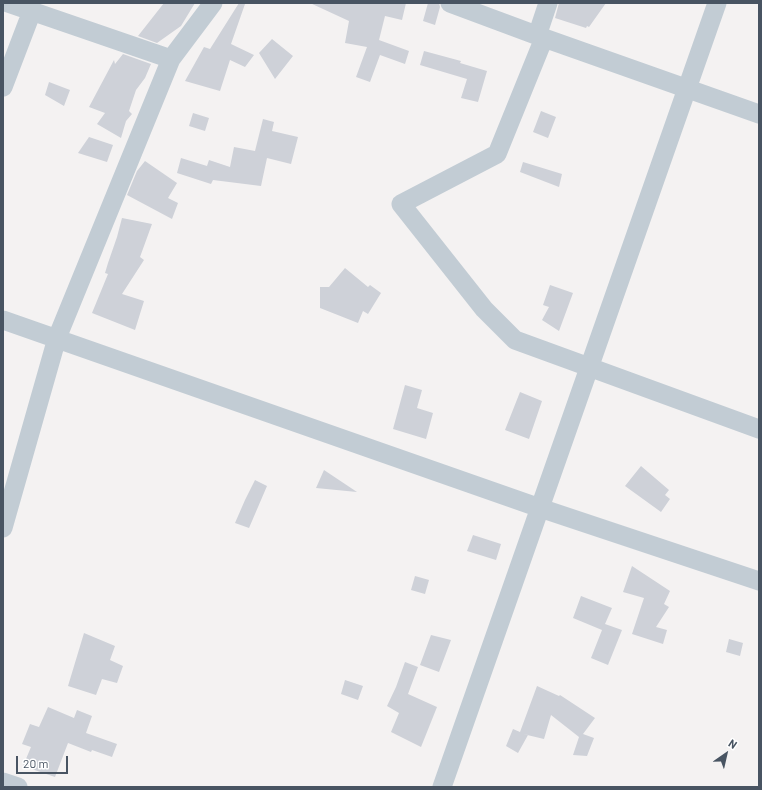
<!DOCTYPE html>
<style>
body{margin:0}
#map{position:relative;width:762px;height:790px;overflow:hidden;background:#f4f2f2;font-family:Barlow,sans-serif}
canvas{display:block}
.frame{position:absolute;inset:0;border:4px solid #485462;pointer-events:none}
.north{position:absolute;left:706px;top:734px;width:40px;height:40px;-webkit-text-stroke:3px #fff;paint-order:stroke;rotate:34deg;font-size:11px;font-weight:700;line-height:16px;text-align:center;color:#485462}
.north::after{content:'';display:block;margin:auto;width:14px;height:18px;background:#485462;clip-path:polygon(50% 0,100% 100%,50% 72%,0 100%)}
.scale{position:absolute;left:16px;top:756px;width:52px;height:18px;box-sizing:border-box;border:2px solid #485462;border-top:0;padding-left:5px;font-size:12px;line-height:14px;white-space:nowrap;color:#485462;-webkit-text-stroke:3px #fff;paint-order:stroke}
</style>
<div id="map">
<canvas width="762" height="790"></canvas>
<div class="frame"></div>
<div class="north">N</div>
<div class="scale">20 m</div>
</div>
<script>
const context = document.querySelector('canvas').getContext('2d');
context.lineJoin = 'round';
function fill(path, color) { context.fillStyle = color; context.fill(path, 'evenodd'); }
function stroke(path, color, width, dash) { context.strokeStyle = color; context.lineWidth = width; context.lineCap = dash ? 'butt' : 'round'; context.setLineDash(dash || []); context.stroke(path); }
fill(new Path2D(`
 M164,3H195L181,26L157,43L138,36Z
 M239,3L245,4L231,44L254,55L245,67L230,60L220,91L185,81L204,47L210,49Z
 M310,3H406L402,20L385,16L379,40L409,51L405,64L380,55L370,82L356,77L367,47L345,43L349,21Z
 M428,3H439L440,7L435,25L423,21Z
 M559,3H606L589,27L587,26L586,28L555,18Z
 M272,39L293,56L275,79L259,53Z
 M424,51L461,61L460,63L487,71L478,102L461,98L467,79L420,65Z
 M123,54L151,64L145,78L136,90L129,111L132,114L126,121L121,138L97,124L105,113L89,107L114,60L115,64Z
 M49,82L70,90L64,106L45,95Z
 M541,111L556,117L548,138L533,132Z
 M193,113L209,118L205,131L189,126Z
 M263,119L274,122L272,131L298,137L291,164L267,158L261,186L213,180L211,184L177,173L181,158L207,166L209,160L230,167L234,147L255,151Z
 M89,137L113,145L107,162L78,153Z
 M145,161L177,183L168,198L178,203L172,219L127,195L137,171Z
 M523,162L562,174L559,187L520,172Z
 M122,218L152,224L140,257L144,260L122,294L144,301L135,330L92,313L108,274L105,273L108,263L117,237Z
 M345,268L368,287L370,285L381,293L368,314L363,311L358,323L320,308V287H329Z
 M550,285L573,293L559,331L542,320L549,307L543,305Z
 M405,385L422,390L417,408L433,413L426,439L393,429Z
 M520,392L542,401L529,439L505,430Z
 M641,466L669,490L665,495L670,499L661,512L625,486Z
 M324,470L357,492L316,488Z
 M255,480L267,486L249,528L235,523L245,500Z
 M473,535L501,544L496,560L467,551Z
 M632,566L670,591L664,604L669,607L656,627L667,630L663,644L632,634L644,598L623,592Z
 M415,576L429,580L425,594L411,590Z
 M581,596L612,608L605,624L622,630L608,665L591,658L602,630L573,618Z
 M84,633L115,646L110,660L123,666L117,683L102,679L96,695L68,686Z
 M431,635L451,640L439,672L420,665Z
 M729,639L743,643L740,656L726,652Z
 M405,662L418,667L408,694L437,707L421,747L391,732L399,713L387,706L396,687Z
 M345,680L363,686L358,700L341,694Z
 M537,686L559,696L560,695L595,718L583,734L594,738L587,756L573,755L579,737L551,715L544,739L523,734L528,735L518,753L506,746L513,729L520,732Z
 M48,707L74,718L77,710L92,716L86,733L117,744L112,757L92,750L91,752L68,743L55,777L23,766L31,747L22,744L30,724L39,727Z`), '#ced1d8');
stroke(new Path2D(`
 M8,3L171,59
 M450,3L544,38L497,154L401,204L484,309L515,340L759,429
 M537,36L548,3
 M544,38L759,114
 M3,87L32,11
 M3,320L540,508L759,581
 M3,528L57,338L171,59L213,3
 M3,782L18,787
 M442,787L717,3`), '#c2ccd4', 19);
</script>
